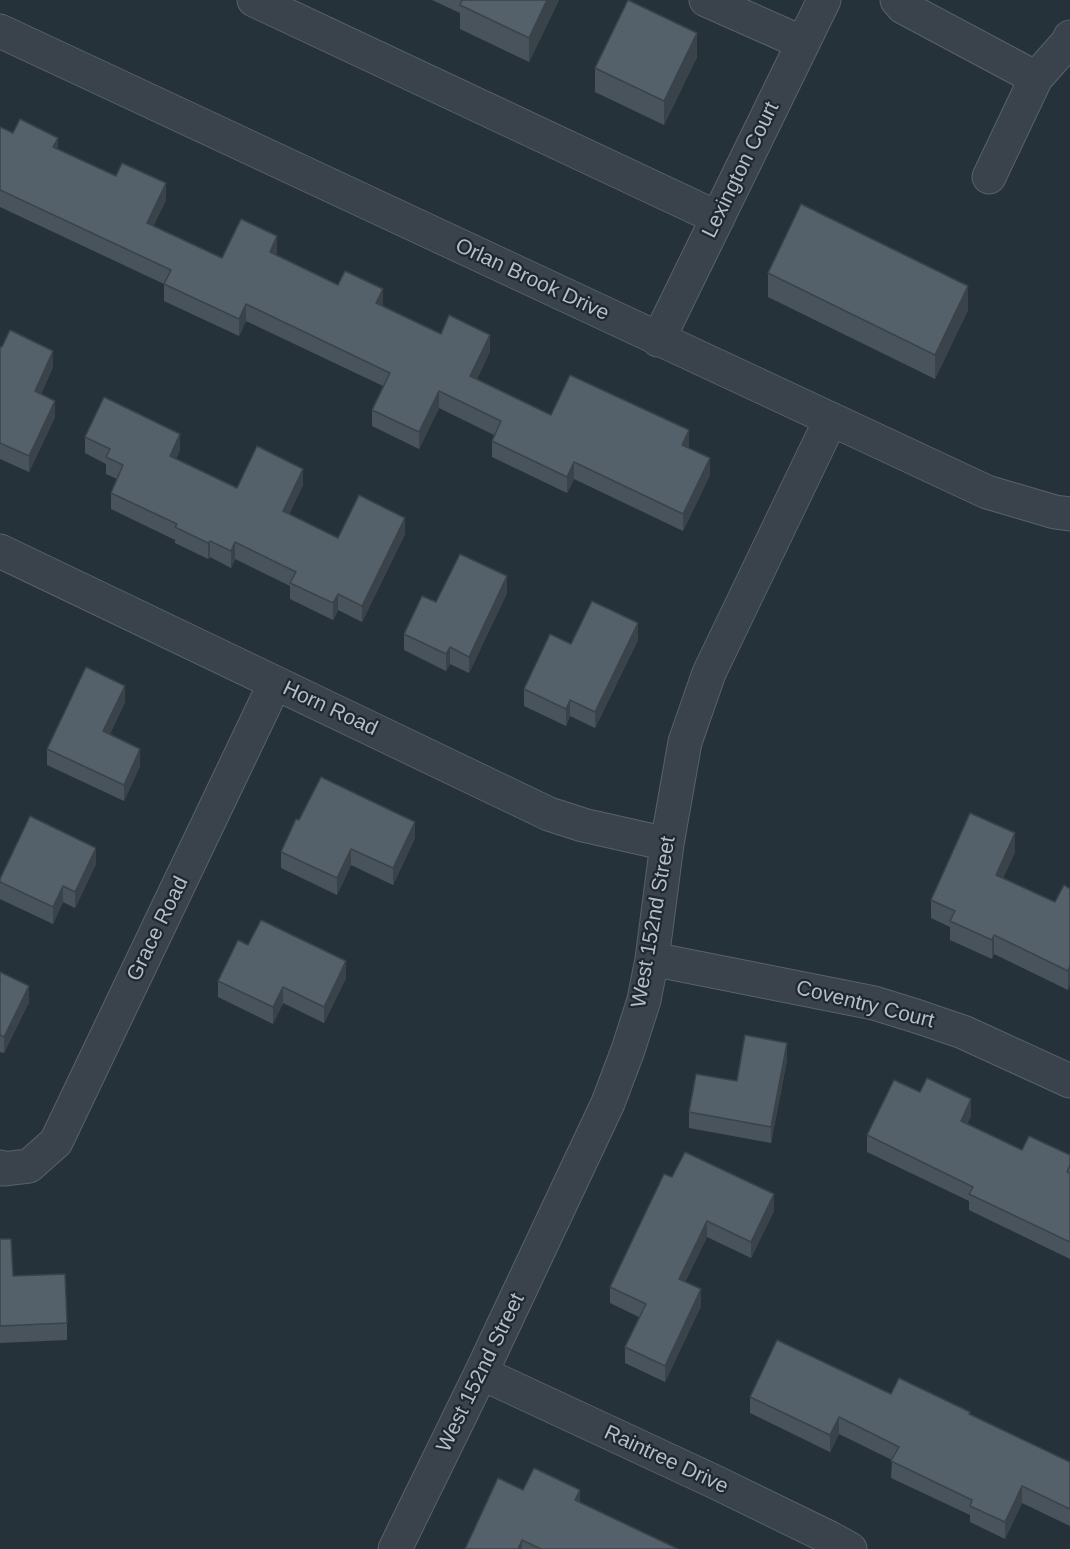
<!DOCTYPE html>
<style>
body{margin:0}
canvas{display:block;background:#26323a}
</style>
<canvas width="1070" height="1549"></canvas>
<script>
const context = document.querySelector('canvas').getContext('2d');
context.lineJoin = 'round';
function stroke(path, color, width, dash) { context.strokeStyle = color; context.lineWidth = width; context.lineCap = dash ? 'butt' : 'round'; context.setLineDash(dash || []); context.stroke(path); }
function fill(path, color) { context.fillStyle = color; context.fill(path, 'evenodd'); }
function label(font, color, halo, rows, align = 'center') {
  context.font = font + ' Helvetica,sans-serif'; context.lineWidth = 4.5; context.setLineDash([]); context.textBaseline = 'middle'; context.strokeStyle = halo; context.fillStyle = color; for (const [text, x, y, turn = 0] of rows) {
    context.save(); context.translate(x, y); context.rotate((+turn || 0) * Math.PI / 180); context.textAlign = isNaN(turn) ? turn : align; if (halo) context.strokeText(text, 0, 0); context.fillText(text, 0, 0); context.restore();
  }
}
const minor = new Path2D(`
 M254,0L718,218
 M706,0L803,43
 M897,0L903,7L1036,78L1068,42L1070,37
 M0,31L987,492L1055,512L1070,514
 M989,177L1036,78
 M658,340L824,0
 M0,551L549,814L583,825L667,844
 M652,959L874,1003L916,1016L963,1032L1070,1081
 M0,1167L3,1169L29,1166L56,1142L275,683
 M481,1373L713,1481L830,1538L850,1549
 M395,1549L481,1373L608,1103L628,1050L644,1000L652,959L667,844L685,742L709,673L831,419`);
stroke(minor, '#586169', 35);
stroke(minor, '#3a434b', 33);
fill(new Path2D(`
 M432,0H559L529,62L460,29V13Z
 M697,57L664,125L595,92V68Z
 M0,127L13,133L58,150L166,200L153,226L222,258L277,253L276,255L441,334L490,351L477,379L551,415L689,447V448L710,475L683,531L574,479L567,493L492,457V441L494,435L439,408L419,449L372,426V410L383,386L246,321L239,336L164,301V284L0,207Z
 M768,273L968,310L935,379L768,297Z
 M0,347L53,367L41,394L55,417L29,472L0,459Z
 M85,437L180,450L176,459L237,488L303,485L289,514L338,538L405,534L362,622L338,610L333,620L290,599V586L235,559L231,568L210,557L208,559L175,543V540L111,509V493L117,479L106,474V464L85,453Z
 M507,593L469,673L450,664L446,671L404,650V634L436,602Z
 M638,640L595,728L570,716L566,726L524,706V689L571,644Z
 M125,702L110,734L140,766L124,801L47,765V749Z
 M299,820L415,838L393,885L351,865L337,895L281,868V852Z
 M1015,852L1003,878L1055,902L1070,889L1068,990L994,954L992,959L950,940V927L931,918V900Z
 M96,864L75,908L63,902L53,924L0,899V879Z
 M248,945L346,978L324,1023L283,1003L273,1024L218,997V981Z
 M0,972L29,1002L4,1053L0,1052Z
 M787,1060L771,1143L689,1128V1112L737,1081Z
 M920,1092L971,1116L967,1124L1022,1150L1070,1155V1259L969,1210V1201L867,1152V1135Z
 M672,1177L774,1211L751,1258L707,1237L685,1282L701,1306L665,1382L625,1363V1347L639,1317L610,1303V1287Z
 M0,1239L13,1276L67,1323V1340L0,1343Z
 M891,1394L970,1414L1070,1462V1526L1022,1503L1005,1539L970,1522V1515L891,1478L892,1460L839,1434L830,1452L750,1413V1397Z
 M523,1490L580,1502L678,1549H465Z`), '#48535b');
fill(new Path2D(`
 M547,0H559L529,62V38Z
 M697,33V57L664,125V101Z
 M58,138V154L53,147Z
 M166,183V200L147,240V223Z
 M277,236V253L270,268V252Z
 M968,286V310L935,379V355Z
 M383,289V305L376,320V303Z
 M246,304V321L239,336V319Z
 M490,335V351L470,393V376Z
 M53,351V367L35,408V391Z
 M439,391V408L419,449V432Z
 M55,401V417L29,472V456Z
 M689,430V447L682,462V445Z
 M180,434V450L170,472V456Z
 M710,458V475L683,531V514Z
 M574,462V479L567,493V477Z
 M303,469V485L283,527V511Z
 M405,518V534L362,622V606Z
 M210,541V557L208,559V543Z
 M235,542V559L231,568V551Z
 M507,576V593L469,673V657Z
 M338,594V610L333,620V603Z
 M638,623V640L595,728V712Z
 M450,647V664L446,671V654Z
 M125,686V702L103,748V731Z
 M570,700V716L566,726V709Z
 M140,749V766L124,801V785Z
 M415,822V838L393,885V868Z
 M1015,833V852L996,894V875Z
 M96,848V864L75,908V892Z
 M351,849V865L337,895V878Z
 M63,886V902L53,924V907Z
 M994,935V954L992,959V940Z
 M346,961V978L324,1023V1007Z
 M1070,966V985L1068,990V971Z
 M29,986V1002L4,1053V1037Z
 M283,987V1003L273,1024V1007Z
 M787,1043V1060L771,1143V1127Z
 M971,1099V1116L961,1137V1121Z
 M774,1194V1211L751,1258V1242Z
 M707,1221V1237L679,1295V1279Z
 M701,1289V1306L665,1382V1366Z
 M839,1417V1434L830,1452V1435Z
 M1022,1486V1503L1005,1539V1522Z
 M580,1490V1507L575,1500Z
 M522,1540V1549H518Z`), '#3b434a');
const building = new Path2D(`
 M462,0H547L529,38L460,5Z
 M628,0L697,33L664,101L595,68Z
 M20,119L58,138L53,147L116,176L122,163L166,183L147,223L222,258L241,219L277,236L270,252L338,285L345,271L383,289L376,303L441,334L449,315L490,335L470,376L551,415L570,375L689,430L682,445L710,458L683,514L574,462L567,477L492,441L501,421L439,391L419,432L372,410L390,373L246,304L239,319L164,284L171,270L0,190V127L13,133Z
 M801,204L968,286L935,355L768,273Z
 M10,330L53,351L35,391L55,401L29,456L0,443V347H2Z
 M104,397L180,434L170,456L237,488L257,446L303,469L283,511L338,538L359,495L405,518L362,606L338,594L333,603L290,583L296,572L235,542L231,551L210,541L208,543L175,527L177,524L111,493L123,465L106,457L110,449L85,437Z
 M460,554L507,576L469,657L450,647L446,654L404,634L422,596L436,602Z
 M592,601L638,623L595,712L570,700L566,709L524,689L550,634L571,644Z
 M86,667L125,686L103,731L140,749L124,785L47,749Z
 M321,777L415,822L393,868L351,849L337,878L281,852L296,819L299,820Z
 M970,813L1015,833L996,875L1055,902L1064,885L1070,889V966L1068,971L994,935L992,940L950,921L955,911L931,900Z
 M30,816L96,848L75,892L63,886L53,907L0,882V879Z
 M261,920L346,961L324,1007L283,987L273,1007L218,981L238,940L248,945Z
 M0,972L29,986L4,1037L0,1035Z
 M745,1035L787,1043L771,1127L689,1112L696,1074L737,1081Z
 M927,1078L971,1099L961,1121L1022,1150L1029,1136L1070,1155V1165L1067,1172L1070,1173V1242L969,1194L973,1187L867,1135L894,1080L920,1092Z
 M685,1152L774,1194L751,1242L707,1221L679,1279L701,1289L665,1366L625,1347L646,1304L610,1287L664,1174L672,1177Z
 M0,1239H11L13,1276L65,1274L67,1323L0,1326Z
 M777,1340L891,1394L899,1378L970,1412L969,1414L1070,1462V1509L1022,1486L1005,1522L970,1506L972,1500L891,1461L899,1447L839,1417L830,1435L750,1397Z
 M534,1468L580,1490L575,1500L678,1549H541L522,1540L518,1549H465L498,1478L523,1490Z`);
fill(building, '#54606a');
stroke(building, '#3b434a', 1.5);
label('21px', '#b5bec6', '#1f2830', [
 ["Lexington Court",741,170,-64],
 ["Orlan Brook Drive",532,280,25],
 ["Horn Road",330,709,25],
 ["West 152nd Street",654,922,-80],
 ["Grace Road",158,929,-64],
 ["Coventry Court",865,1005,14],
 ["West 152nd Street",481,1373,-64],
 ["Raintree Drive",666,1460,25]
]);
</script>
